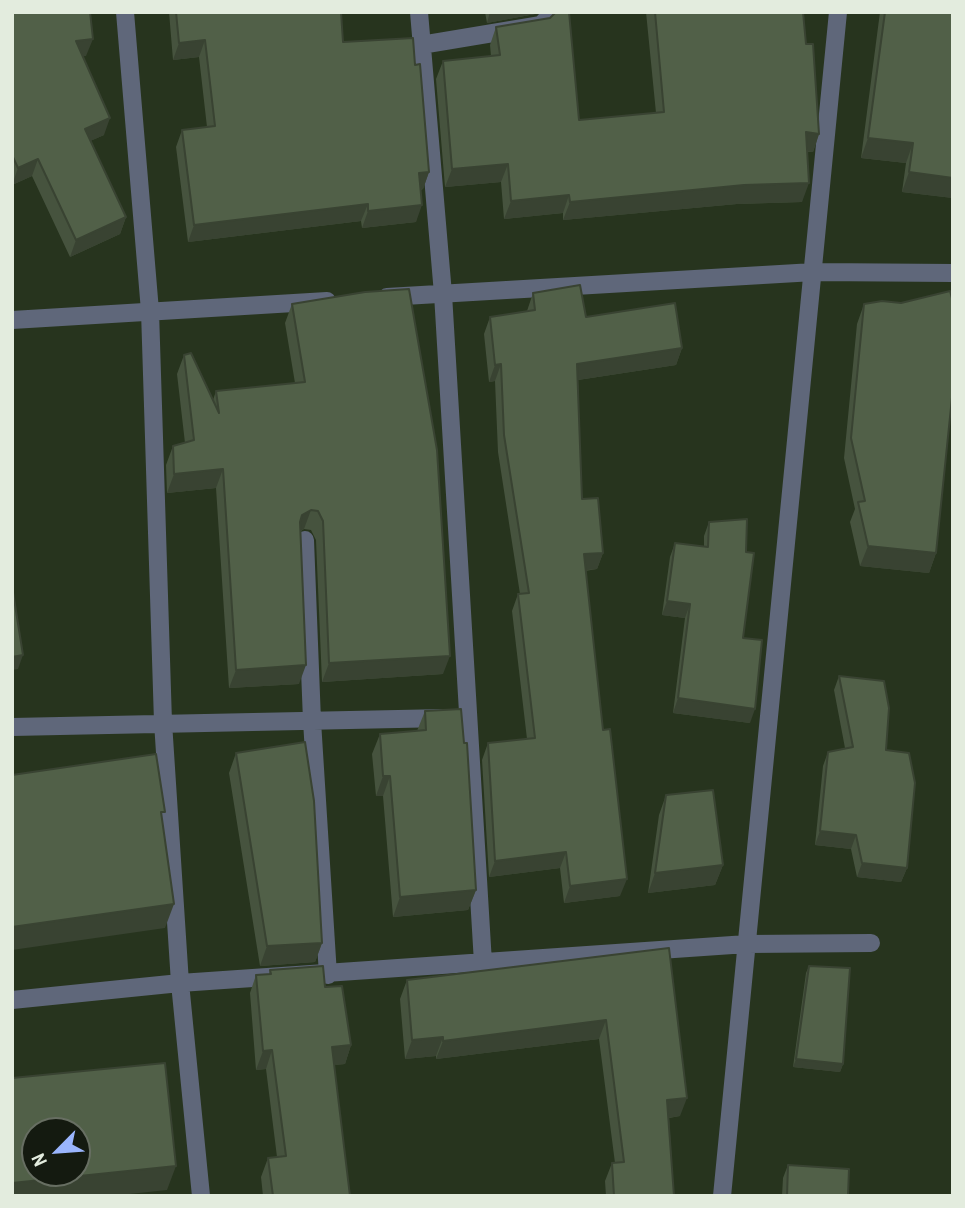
<!DOCTYPE html>
<style>
body{margin:0}
#map{position:relative;width:965px;height:1208px;overflow:hidden;background:#27341e;font-family:"Archivo Narrow",sans-serif}
canvas{display:block}
.frame{position:absolute;inset:0;border:14px solid #e3ecde;pointer-events:none}
.north{position:absolute;left:21px;top:1117px;width:70px;height:70px;box-sizing:border-box;background:#141a10;border:2px solid #676e62;border-radius:50%;rotate:245deg;font-size:19px;font-weight:700;line-height:28px;text-align:center;color:#e3ecde}
.north::after{content:'';display:block;margin:auto;width:24px;height:32px;background:#9ab5fd;clip-path:polygon(50% 0,100% 100%,50% 72%,0 100%)}
</style>
<div id="map">
<canvas width="965" height="1208"></canvas>
<div class="frame"></div>
<div class="north">N</div>
</div>
<script>
const context = document.querySelector('canvas').getContext('2d');
context.lineJoin = 'round';
function stroke(path, color, width, dash) { context.strokeStyle = color; context.lineWidth = width; context.lineCap = dash ? 'butt' : 'round'; context.setLineDash(dash || []); context.stroke(path); }
function fill(path, color) { context.fillStyle = color; context.fill(path, 'evenodd'); }
stroke(new Path2D(`
 M125,12L150,311L163,722L180,983L201,1196
 M419,12L443,294L483,963
 M421,45L541,25L553,12
 M387,297L814,272L953,273
 M12,320L327,301
 M305,540L312,721L328,975
 M12,727L446,718
 M12,1000L180,983L747,944L871,943
 M722,1196L838,12`), '#5f677a', 18);
fill(new Path2D(`
 M12,12L86,56H83L104,135L90,141L126,217L120,234L70,257L32,176L12,185Z
 M169,12H341L343,42L415,65L429,172L423,189L421,190L416,222L362,228L361,221L188,242L176,147L182,130L207,127L199,57L173,60Z
 M485,12H538L535,14L487,23Z
 M646,12H803L806,44L819,134L813,152H807L802,202L737,204L563,220V213L504,219L501,182L445,187L436,79L443,61L491,56L490,45L496,27L579,120L656,113Z
 M880,12H953V198L902,192L906,163L861,158Z
 M533,293L586,317L682,348L676,365L578,380L582,499L603,553L597,569L585,571L620,896L564,903L560,868L489,877L482,760L488,743L527,739L512,611L518,594H520L498,452L495,381L489,382L484,334L490,317L527,311Z
 M292,304L443,674L322,682L316,540L311,530L304,529L301,531L299,684L229,688L216,488L167,493L166,465L173,446L185,443L177,374L184,355L213,400L216,391L295,383L285,323Z
 M864,304L936,553L929,573L860,566L850,522L855,509L844,458L857,324Z
 M709,522L743,638L750,723L673,713L685,618L662,615L670,557L675,543L704,547V536Z
 M839,676L886,750L907,868L901,882L857,877L851,849L815,845L823,766L828,752L845,748L834,690Z
 M425,711L476,890L468,910L393,917L383,796H376L372,754L380,734L417,731Z
 M236,753L322,943L315,962L260,966L229,773Z
 M666,795L723,865L715,885L648,893L659,815Z
 M669,948L680,1116L669,1118L674,1196H606L605,1181L612,1163H615L599,1039L436,1059V1056L405,1059L400,999L407,980Z
 M809,966L843,1064L840,1072L793,1067L806,973Z
 M270,970L325,987L351,1045L345,1064L334,1065L350,1196H263L261,1177L268,1158L277,1157L266,1069L256,1070L250,993L256,975L269,974Z
 M788,1165L848,1196H782L783,1178Z`), '#46533e');
fill(new Path2D(`
 M490,12H538L535,14L487,23Z
 M93,39L86,56L70,58L76,41Z
 M205,40L199,57L173,60L179,43Z
 M110,118L104,135L79,146L85,129Z
 M806,132L819,134L813,152L799,151Z
 M868,138L913,143L906,163L861,158Z
 M38,159L32,176L12,185L18,168Z
 M508,164L501,182L445,187L452,169Z
 M429,172L423,189L412,190L419,173Z
 M909,172L953,178V198L902,192Z
 M809,183L802,202L737,204L563,220L570,202L744,185Z
 M569,195L563,213L504,219L511,201Z
 M368,204L361,221L188,242L194,225Z
 M422,205L416,222L362,228L368,211Z
 M126,217L120,234L70,257L76,240Z
 M682,348L676,365L571,381L577,364Z
 M501,364L495,381L489,382L495,365Z
 M223,469L216,488L167,493L174,474Z
 M311,510L304,529L295,534L302,515Z
 M868,546L936,553L929,573L860,566Z
 M603,553L597,569L578,571L584,554Z
 M667,601L690,604L685,618L662,615Z
 M23,655L18,669L12,670V657Z
 M450,656L443,674L322,682L329,663Z
 M306,665L299,684L229,688L236,670Z
 M678,698L755,709L750,723L673,713Z
 M383,776H390L383,796H376Z
 M820,831L856,835L851,849L815,845Z
 M566,852L560,868L489,877L495,861Z
 M862,863L907,868L901,882L857,877Z
 M723,865L715,885L648,893L655,873Z
 M627,879L620,896L564,903L570,886Z
 M476,890L468,910L393,917L400,897Z
 M174,904L165,928L12,950V927Z
 M322,943L315,962L260,966L267,946Z
 M606,1020L599,1039L436,1059L443,1041Z
 M443,1037L436,1056L405,1059L412,1040Z
 M351,1045L345,1064L325,1066L332,1047Z
 M272,1050L266,1069L256,1070L263,1051Z
 M796,1059L843,1064L840,1072L793,1067Z
 M687,1098L680,1116L661,1119L667,1100Z
 M176,1166L167,1190L111,1196H12V1183Z`), '#394332');
const building = new Path2D(`
 M12,12H90L93,39L76,41L110,118L85,129L126,217L76,240L38,159L18,168L12,155Z
 M176,12H341L343,42L413,38L415,65L420,64L429,172L419,173L422,205L368,211V204L194,225L182,130L215,126L205,40L179,43Z
 M556,12H569L579,120L664,112L655,12H803L806,44H813L819,134L806,132L809,183L744,185L570,202L569,195L511,201L508,164L452,169L443,61L500,55L496,27L550,18Z
 M885,12H953V178L909,172L913,143L868,138Z
 M580,285L586,317L675,303L682,348L577,364L582,499L598,498L603,553L584,554L603,730L610,729L627,879L570,886L566,852L495,861L488,743L535,738L518,594L529,593L504,435L501,364L495,365L490,317L535,310L533,293Z
 M409,289L437,450L450,656L329,663L323,521L318,511L311,510L302,515L300,522L306,665L236,670L223,469L174,474L173,446L194,440L184,355L191,353L219,413L216,391L305,382L292,304L365,292Z
 M950,291L953,302V388L936,553L868,546L858,502L865,501L851,438L864,304L882,301L901,303Z
 M747,519L746,552L754,553L743,638L762,640L755,709L678,698L690,604L667,601L675,543L708,547L709,522Z
 M12,586L23,655L12,657Z
 M839,676L884,681L889,708L886,750L909,753L915,783L907,868L862,863L856,835L820,831L828,752L853,747Z
 M461,709L464,743H467L476,890L400,897L390,776H383L380,734L426,730L425,711Z
 M305,742L314,801L322,943L267,946L236,753Z
 M156,754L165,812H161L174,904L12,927V775Z
 M713,790L723,865L655,873L666,795Z
 M669,948L687,1098L667,1100L674,1196H614L612,1163L624,1162L606,1020L443,1041V1037L412,1040L407,980Z
 M323,966L325,987L342,986L351,1045L332,1047L350,1196H273L268,1158L286,1156L272,1050L263,1051L256,975L271,974L270,970Z
 M809,966L850,968L843,1064L796,1059Z
 M165,1063L176,1166L12,1183V1078ZM35,1131H77V1173H35Z
 M788,1165L849,1169L848,1196H787Z`);
fill(building, '#516048');
stroke(building, '#394332', 2);
</script>
